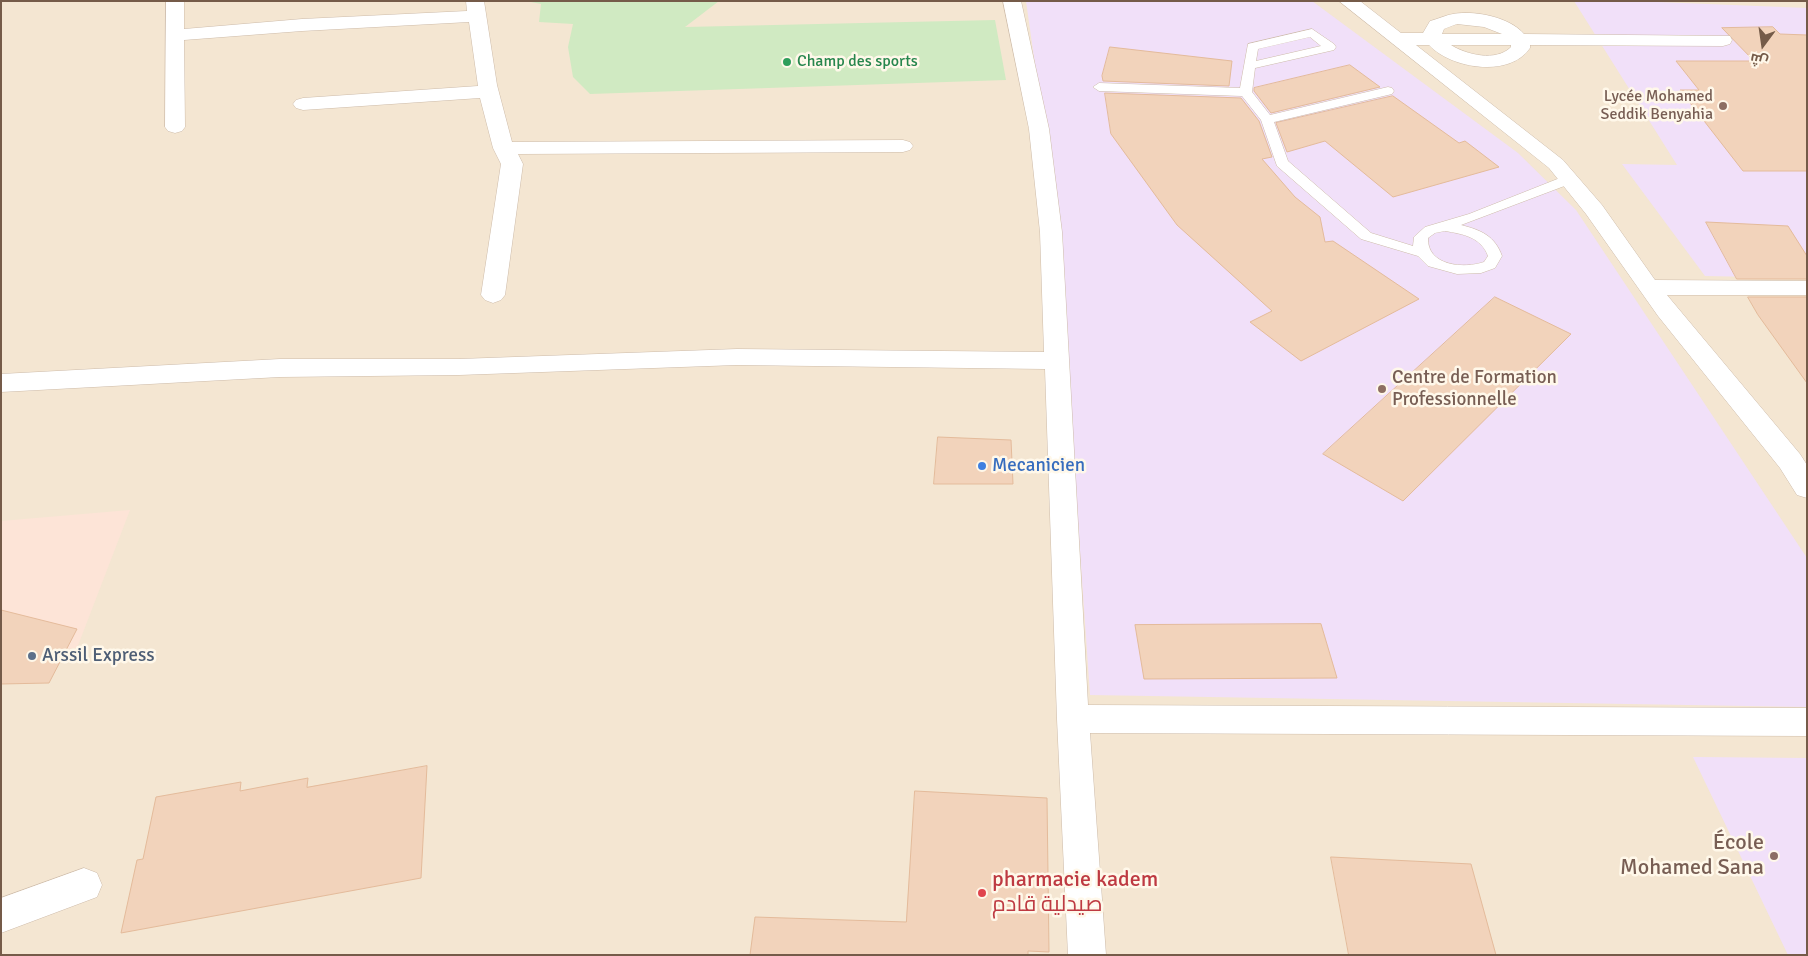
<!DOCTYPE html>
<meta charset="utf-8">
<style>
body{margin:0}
#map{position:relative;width:1808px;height:956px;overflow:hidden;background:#fcf4e4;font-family:Signika,Cairo,sans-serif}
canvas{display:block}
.frame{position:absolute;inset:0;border:2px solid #755b49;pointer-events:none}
.north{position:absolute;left:1738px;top:20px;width:50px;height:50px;-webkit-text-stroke:4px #fff8ea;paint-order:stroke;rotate:194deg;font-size:14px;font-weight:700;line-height:20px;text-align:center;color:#755b49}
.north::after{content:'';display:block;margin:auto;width:18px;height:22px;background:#755b49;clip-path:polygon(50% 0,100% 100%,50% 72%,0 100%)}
</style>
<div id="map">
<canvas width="1808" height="956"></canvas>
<div class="frame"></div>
<div class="north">ش</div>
</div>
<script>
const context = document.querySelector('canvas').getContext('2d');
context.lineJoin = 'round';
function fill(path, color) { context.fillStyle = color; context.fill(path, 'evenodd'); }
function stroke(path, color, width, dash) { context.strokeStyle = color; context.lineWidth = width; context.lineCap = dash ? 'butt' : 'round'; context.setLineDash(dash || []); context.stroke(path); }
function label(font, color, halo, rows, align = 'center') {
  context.font = font + ' Signika,Cairo,sans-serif'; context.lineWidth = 5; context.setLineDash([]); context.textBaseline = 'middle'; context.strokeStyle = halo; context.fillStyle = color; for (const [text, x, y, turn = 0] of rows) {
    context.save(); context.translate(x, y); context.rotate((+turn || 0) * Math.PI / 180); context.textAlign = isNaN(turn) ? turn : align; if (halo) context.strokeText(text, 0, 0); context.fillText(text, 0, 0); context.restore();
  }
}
fill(new Path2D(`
 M1,1H1807V955H1Z`), '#f4e6d2');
fill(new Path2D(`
 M130,510L77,648L1,655V521Z`), '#fde4d7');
fill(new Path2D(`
 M1026,1H1312L1518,153L1576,210L1807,558V707L1090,695L1057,220Z
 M1574,1H1633L1807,8V278L1705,276L1622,164L1677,165Z
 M1693,757L1807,758V955H1788Z`), '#f1e0f9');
fill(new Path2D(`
 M719,1L685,27L995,20L1006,80L590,94L573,77L568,47L573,24L539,22L541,4L531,2Z`), '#d0eac2');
const building = new Path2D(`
 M1773,27L1780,34L1807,35V171H1743L1680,90H1699L1676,61H1754L1722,28Z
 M1110,47L1232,61L1229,86L1103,81L1102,76Z
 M1350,65L1380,87L1271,113L1254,91V88Z
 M1105,93L1241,98L1259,121L1272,157L1262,159L1295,197L1320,217L1325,242L1333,241L1419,299L1301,361L1250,322L1272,311L1177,225L1111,134Z
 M1393,96L1459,143L1465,141L1499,167L1393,197L1325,141L1287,152L1276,123Z
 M1706,222L1788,226L1807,256V279H1737Z
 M1495,297L1571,334L1403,501L1323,454Z
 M1748,297H1807V383L1758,315Z
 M938,437L1011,440L1013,484H934Z
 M1,610L77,629L49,683L1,684Z
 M1321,624L1337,678L1144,679L1135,625Z
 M427,766L421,878L121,933L137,860L143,859L156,797L241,782L240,791L308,778L307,787Z
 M915,791L1047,798L1049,952L1028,951V955H750L755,917L906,922Z
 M1331,857L1471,864L1496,955H1349Z`);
fill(building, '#f2d3bb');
stroke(building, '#e4bb9b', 1);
const lane = new Path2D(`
 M1312,29L1334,44L1336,47L1334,50L1255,68L1252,92L1270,115L1388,87L1392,88L1394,91L1392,94L1274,122L1288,161L1371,233L1413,246L1414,237L1425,227L1469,214L1565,176H1575L1577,179L1575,182L1461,225C1481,230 1495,236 1502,256L1495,268L1481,273L1457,274L1428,266L1418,256L1361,239L1277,166L1261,120L1242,96L1099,91L1093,87L1099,83L1240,88L1248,44ZM1310,37L1321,46L1256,61L1258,49ZM1445,231C1463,234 1481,237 1488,256L1484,262C1464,269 1427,266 1428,238L1435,233Z`);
const street = new Path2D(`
 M166,1H184V29L302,19L467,11L466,1H484L497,85L512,142L903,140L910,142L913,146L910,150L903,152L518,154L523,164L505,295L501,300L493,303L485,300L481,295L501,164L493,148L480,98L303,110L296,108L293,104L296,100L303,98L478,86L469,22L302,31L184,40L185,127L182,131L175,133L168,131L165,127Z
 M1003,1H1021L1049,129L1062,232L1088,705L1807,708V736L1090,733L1106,955H1068L1057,719L1045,369L737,365L459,375L280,377L1,392V374L280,359H459L737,349L1044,352L1040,232L1029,129Z
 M1339,1H1360L1401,33H1423L1430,21C1438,19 1446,15 1453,14C1474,10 1510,17 1524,34L1730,36L1732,40L1730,44L1723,46L1530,45V48C1510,78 1451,69 1429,45H1416L1563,160L1602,205L1655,280L1807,281V295H1667L1800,454L1807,465V498L1797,495L1780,468L1658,316L1586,214L1549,168ZM1457,24L1484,27L1502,34H1442L1444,29ZM1451,45H1511V47C1496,62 1467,55 1451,45Z
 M84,868L97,873L102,885L97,897L1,933V898Z`);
stroke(lane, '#cebcaa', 1);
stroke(street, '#cebcaa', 1);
fill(lane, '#fff');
fill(street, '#fff');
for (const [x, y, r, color] of [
 [787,62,5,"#2e9e5b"],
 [1723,106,5,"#8d6e63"],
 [1382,389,5,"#8d6e63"],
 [982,466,5,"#3f7fe0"],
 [32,656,5,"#5c6f8a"],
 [1774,856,5,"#8d6e63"],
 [982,893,5,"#e0444e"]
]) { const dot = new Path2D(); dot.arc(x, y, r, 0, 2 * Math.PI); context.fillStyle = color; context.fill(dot); stroke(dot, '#fff8ea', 2); }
label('16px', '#27864d', '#fff8ea', [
 ["Champ des sports",797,62]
], 'left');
label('16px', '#785e54', '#fff8ea', [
 ["Lycée Mohamed",1713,97],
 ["Seddik Benyahia",1713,115]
], 'right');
label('19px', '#785e54', '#fff8ea', [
 ["Centre de Formation",1392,378],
 ["Professionnelle",1392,400]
], 'left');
label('19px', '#366cbe', '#fff8ea', [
 ["Mecanicien",992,466]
], 'left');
label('19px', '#4e5e75', '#fff8ea', [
 ["Arssil Express",42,656]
], 'left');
label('22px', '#785e54', '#fff8ea', [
 ["École",1764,843],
 ["Mohamed Sana",1764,868]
], 'right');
label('22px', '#be3a42', '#fff8ea', [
 ["pharmacie kadem",992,880],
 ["صيدلية قادم",992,905]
], 'left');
</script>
